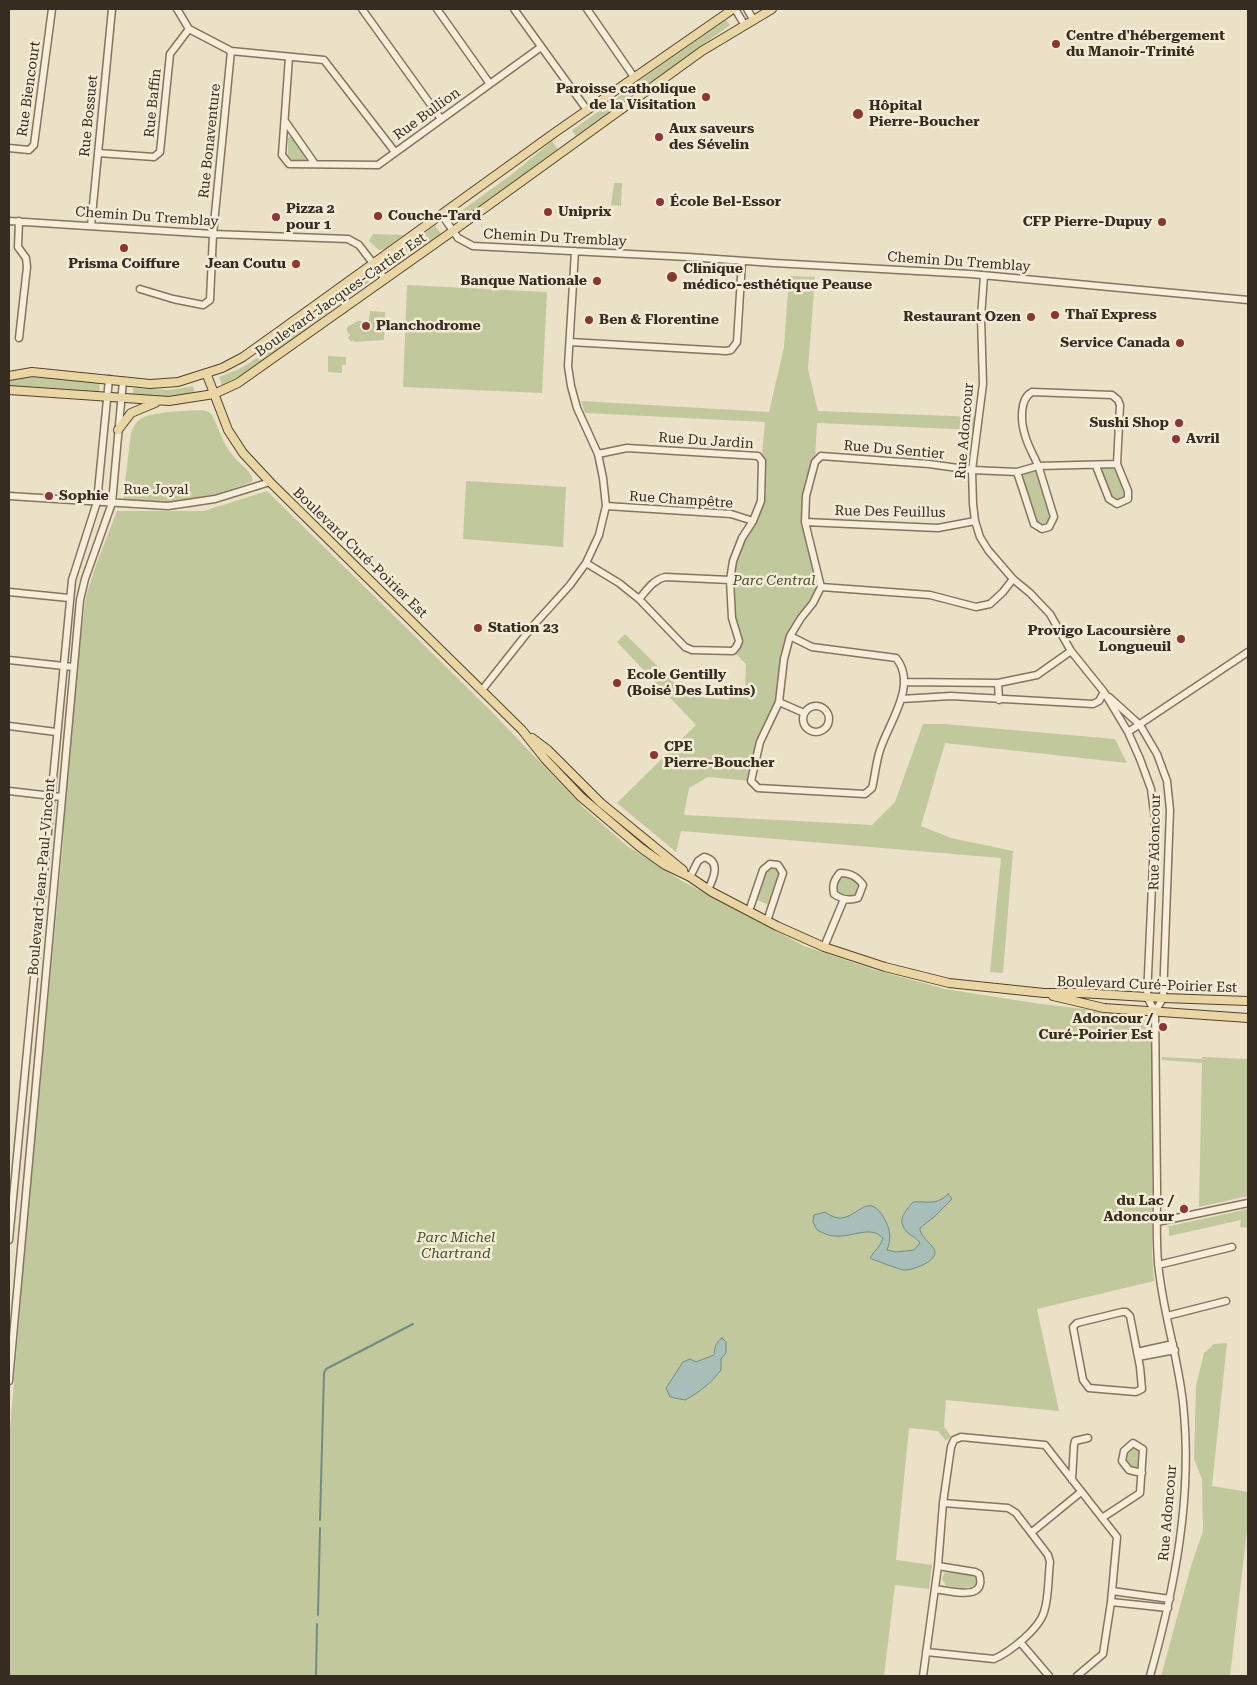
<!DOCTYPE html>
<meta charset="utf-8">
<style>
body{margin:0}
#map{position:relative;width:1257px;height:1685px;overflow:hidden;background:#eae1c7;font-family:"Roboto Serif",serif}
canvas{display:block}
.frame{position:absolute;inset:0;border:10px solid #362c20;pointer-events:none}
</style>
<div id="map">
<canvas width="1257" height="1685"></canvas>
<div class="frame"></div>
</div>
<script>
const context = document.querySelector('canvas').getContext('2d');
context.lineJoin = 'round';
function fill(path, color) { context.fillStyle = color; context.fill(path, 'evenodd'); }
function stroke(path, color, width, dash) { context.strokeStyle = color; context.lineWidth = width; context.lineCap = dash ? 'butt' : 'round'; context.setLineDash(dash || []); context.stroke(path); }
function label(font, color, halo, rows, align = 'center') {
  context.font = font + ' "Roboto Serif",serif'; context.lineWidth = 5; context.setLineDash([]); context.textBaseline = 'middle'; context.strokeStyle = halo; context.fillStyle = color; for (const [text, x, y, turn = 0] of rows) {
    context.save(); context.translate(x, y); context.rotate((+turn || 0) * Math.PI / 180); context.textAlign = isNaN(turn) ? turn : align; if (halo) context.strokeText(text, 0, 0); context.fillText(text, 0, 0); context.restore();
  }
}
fill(new Path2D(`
 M726,20L730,25L576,136L572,130L612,102L637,82Z
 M290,136L292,137L306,158L305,160H292L288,155V139Z
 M552,141L558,149L465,217L461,211L511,175Z
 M614,183H622L621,206L611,205Z
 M435,226L441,234L394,267L388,259Z
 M373,234L403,235L385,249L379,250L369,241Z
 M365,275L369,282L253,369L222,385L219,377L237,370L251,362Z
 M789,276L815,277L808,369L818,411L979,417L977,430L817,423L815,462L805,522L821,587L790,636L779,702L760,742L751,781L708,777L689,788L684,815L872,825L895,802L923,724H944L1115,739L1127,763L945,743L921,826L951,838L1013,851L1003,973L990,972L1001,858L681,831L676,852L617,803L696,725L617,642L625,634L688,696L729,700L730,689L745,690L746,664L733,651L737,646L732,618L733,561L757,511L765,422L585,413L581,401L769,412L784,347Z
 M407,285L547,292L542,393L403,387Z
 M370,311L385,312L384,340L355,342L353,340L351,342L348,338L350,335L347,332V327L358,321H364L368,326Z
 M328,356L346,357V365H342V373L328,372Z
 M26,376L100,382L99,393L9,387V379Z
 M193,386L195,393L172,397L133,396V388L170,390Z
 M202,410L209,412L212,415C219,429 224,447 235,458C241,465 251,471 253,480L251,482C224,492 196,502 166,502C152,501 137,500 123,499L131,433C133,428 135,423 139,420C151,411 186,411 202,410Z
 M1116,466L1127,492L1126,498L1117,502L1111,498L1099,467Z
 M1037,467L1052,517L1048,525L1042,527L1036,523L1019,473Z
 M466,481L566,487L563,547L463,539Z
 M267,491L490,710L583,807L626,845L682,881L804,946L875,970L945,989L1041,1004L1144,1016L1153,1048L1152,1254L1154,1281L1037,1309L1059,1411L946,1400L944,1427L951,1436L946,1441L938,1431L909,1428L896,1560L932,1565L929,1589L895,1585L884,1676H9V1442L21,1296L20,1291L63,844L64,815L77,666L86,596L96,565L117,511H204Z
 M775,867L779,874L769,905L757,900L767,870L770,868Z
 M842,876L855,880L858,883L857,892L853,896L839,893L836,890L838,879Z
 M1162,1057L1202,1059V1057L1248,1059V1196L1199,1207L1202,1063L1162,1060Z
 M1248,1209V1228L1240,1227L1241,1220L1169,1236V1228L1166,1227Z
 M1227,1343L1212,1486L1248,1492V1522L1230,1676H1161L1191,1566L1203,1531L1202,1479L1194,1459L1196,1385L1204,1353L1214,1344Z
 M1133,1443L1143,1449L1142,1473L1129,1470L1122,1461L1124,1451Z
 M947,1572L973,1575L976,1578L977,1583C970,1591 956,1587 946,1586L942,1579L944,1573Z`), '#c1c89c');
const water = new Path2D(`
 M948,1194L952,1199L934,1217L920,1228V1230C922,1239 935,1246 935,1252C936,1262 911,1271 903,1270C899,1269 871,1259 870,1258C874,1251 880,1247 883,1239C873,1224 851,1238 835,1236C829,1236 823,1233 817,1230L813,1222L814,1215L825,1212C830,1215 834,1218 840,1218C858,1218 869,1189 885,1220C891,1231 891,1239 887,1250L896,1252L914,1250L920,1243C916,1237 911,1236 907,1232C896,1220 905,1212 913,1202C929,1201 936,1206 948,1194Z
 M722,1338L726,1342V1353L721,1359V1370C711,1383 700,1392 685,1400L670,1397L666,1388L683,1362L690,1359L696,1362L714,1355C715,1348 715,1343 722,1338Z`);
fill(water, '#a8bfb9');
stroke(water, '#6f8c86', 1);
stroke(new Path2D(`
 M320,1520L324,1373L326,1369L413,1324
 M318,1615L320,1528
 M316,1676L317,1624`), '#6f8c86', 2);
const minor = new Path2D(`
 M177,9L189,29L231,51L324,60L395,152
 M362,9L441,119
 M437,9L490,84
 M514,9L587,110
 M587,9L634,77
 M735,9L744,24
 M747,9L753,19
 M289,57L282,155L289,164L378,165L541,47
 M285,121L315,164
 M9,148L29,150L34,145L52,9
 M98,153L154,157L160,152L170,54L189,29
 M442,215L458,238L473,246L688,257L774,263L971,274L1248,300
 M9,221L213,234L348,239L359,245L385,279
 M19,221L18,247L26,258L27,267L19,338
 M91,226L112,9
 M984,276L981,317L983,384L972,470L973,504L975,521L980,537L988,550L1013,579L1030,593L1050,614L1071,651L1104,692L1128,732L1140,759L1151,789L1155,819L1147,997L1155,1012C1156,1071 1156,1130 1157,1190C1157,1214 1156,1238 1158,1262C1162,1310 1178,1356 1183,1403C1193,1496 1175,1587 1150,1676
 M140,289L173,299L203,305L210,300L213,234L231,51
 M570,342L726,351L731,350L737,342L742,261
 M1017,472L1034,524L1042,529L1049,527L1054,517C1049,501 1044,484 1039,468C1035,457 1028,447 1025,435C1021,423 1019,399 1032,392L1112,395L1118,400L1120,405L1117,464L1128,491V499L1117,504L1109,499L1096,466
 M9,496L168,506L215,499L270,482
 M606,506L731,514L753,521
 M805,522L938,528L975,521
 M586,563L619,583L639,599L685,647L692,650L733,651L737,646L739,641L732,618L730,580L733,561L742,538L753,521L761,501L762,461L758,456L627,448L598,454
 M821,587L930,595L976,607L990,604L1003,592L1013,579
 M9,592L69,598
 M639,599C647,590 653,580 665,577L730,580
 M790,636L812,647L896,658C918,685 889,722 880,750C876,762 875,776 872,788L865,794L758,788L751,781L760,742L779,702L784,659L790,636L801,618L813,603L821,587L805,522L806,496L815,462L821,456L929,464L972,470L1017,472L1038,466L1117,464
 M9,660L73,667
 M904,682L998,683L1037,675L1071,651
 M998,683L999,700
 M482,690L532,627L570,585L586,563L599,535L606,506L603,478L598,454L577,408L571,386L568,366L575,251
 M1109,697L1140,725L1157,754L1167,781L1170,810L1163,998L1155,1012
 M901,699L951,696L1093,704L1099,701L1104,692
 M779,702L804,713
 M803 719a13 13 0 1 1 26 0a13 13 0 1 1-26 0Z
 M9,726L56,732
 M1128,732L1248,652
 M9,791L61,797
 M840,873C850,873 857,876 863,885L858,898C849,901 842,900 834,894C832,885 834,880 840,873Z
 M690,877L698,861L704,857C721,861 714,878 708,889
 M749,911L763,870L770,864L778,865L783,873L767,921
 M824,947L844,899
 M1157,1222L1248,1203
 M9,1240L72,580L97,502L109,379
 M1158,1265L1232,1247
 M1122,1312H1126L1130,1316L1140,1367L1142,1389L1136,1392L1089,1388L1083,1380L1073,1327L1077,1323Z
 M1167,1316L1226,1301
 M1137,1352L1173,1344
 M1138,1357L1175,1350
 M9,1381L80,600L85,579L112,503L123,381
 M1072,1480L1074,1445L1075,1441L1088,1438
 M1102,1518L1140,1493L1143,1449L1133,1443L1124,1451L1122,1461L1129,1470L1142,1473
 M1032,1532L1081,1492
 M935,1589C950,1591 988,1602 979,1574L975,1572L938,1566
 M1112,1591L1170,1599
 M1111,1602L1168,1608
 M1020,1642L1049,1676
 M926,1652L994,1659C1010,1652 1039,1629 1044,1612C1049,1597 1048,1578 1050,1562L1048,1555L1016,1513L1008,1508L943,1503
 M923,1676L938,1566L943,1503L951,1447L954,1440L961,1437L1045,1445L1117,1537L1111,1602L1103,1654L1077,1676`);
const major = new Path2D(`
 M207,375L228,430L243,453L270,482L522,730L545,759L581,797L641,848L665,865L690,877L712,892L777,926L824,947L885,967L949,983L1044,993H1080L1163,998L1248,1001
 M9,376L32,372L150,384L178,382L222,368L243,357L285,327L557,131L733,9
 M9,390L169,401L214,394L238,383L453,231L702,51L772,9
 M118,430L131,413L155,403
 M532,738L548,750L601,803L683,870
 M1053,996L1104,1008L1248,1018`);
stroke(minor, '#85745e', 9);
stroke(major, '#534232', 10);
stroke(minor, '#f6eeda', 6);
stroke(major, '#ead6a3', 8);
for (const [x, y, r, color] of [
 [1056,44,5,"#8e3534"],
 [706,97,5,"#8e3534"],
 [858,114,6,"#8e3534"],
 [659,137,5,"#8e3534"],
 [660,202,5,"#8e3534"],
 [548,212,5,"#8e3534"],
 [378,216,5,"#8e3534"],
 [276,217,5,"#8e3534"],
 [1162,222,5,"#8e3534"],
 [124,248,5,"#8e3534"],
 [296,264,5,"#8e3534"],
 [672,277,6,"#8e3534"],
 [597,281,5,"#8e3534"],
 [1055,315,5,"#8e3534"],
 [1031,317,5,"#8e3534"],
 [589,320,5,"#8e3534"],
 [366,326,5,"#8e3534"],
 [1180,343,5,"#8e3534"],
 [1179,423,5,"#8e3534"],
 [1176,439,5,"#8e3534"],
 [49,496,5,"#8e3534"],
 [478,628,5,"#8e3534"],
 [1181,639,5,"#8e3534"],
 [617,683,5,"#8e3534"],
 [654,755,5,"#8e3534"],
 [1163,1027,5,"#8e3534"],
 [1184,1209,5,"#8e3534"]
]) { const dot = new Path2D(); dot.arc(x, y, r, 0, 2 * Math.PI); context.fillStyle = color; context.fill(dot); stroke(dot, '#f3ebd6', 2); }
label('bold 14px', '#362c20', '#f3ebd6', [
 ["Centre d'hébergement",1066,36],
 ["du Manoir-Trinité",1066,52],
 ["Paroisse catholique",696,89,"right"],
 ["de la Visitation",696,105,"right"],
 ["Hôpital",869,106],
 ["Pierre-Boucher",869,122],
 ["Aux saveurs",669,129],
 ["des Sévelin",669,145],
 ["École Bel-Essor",670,202],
 ["Pizza 2",286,209],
 ["pour 1",286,225],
 ["Uniprix",558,212],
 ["Couche-Tard",388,216],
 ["CFP Pierre-Dupuy",1152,222,"right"],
 ["Prisma Coiffure",124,264,"center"],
 ["Jean Coutu",286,264,"right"],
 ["Clinique",683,269],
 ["médico-esthétique Peause",683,285],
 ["Banque Nationale",587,281,"right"],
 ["Thaï Express",1065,315],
 ["Restaurant Ozen",1021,317,"right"],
 ["Ben & Florentine",599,320],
 ["Planchodrome",376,326],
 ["Service Canada",1170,343,"right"],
 ["Sushi Shop",1169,423,"right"],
 ["Avril",1186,439],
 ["Sophie",59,496],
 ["Station 23",488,628],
 ["Provigo Lacoursière",1171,631,"right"],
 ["Longueuil",1171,647,"right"],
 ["Ecole Gentilly",627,675],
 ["(Boisé Des Lutins)",627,691],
 ["CPE",664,747],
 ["Pierre-Boucher",664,763],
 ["Adoncour /",1153,1019,"right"],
 ["Curé-Poirier Est",1153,1035,"right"],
 ["du Lac /",1174,1201,"right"],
 ["Adoncour",1174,1217,"right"]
], 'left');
label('14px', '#362c20', '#f3ebd6', [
 ["Rue Biencourt",29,89,-82],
 ["Rue Baffin",153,103,-84],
 ["Rue Bullion",427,114,-36],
 ["Rue Bossuet",89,116,-84],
 ["Rue Bonaventure",210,141,-84],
 ["Chemin Du Tremblay",147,217,4],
 ["Chemin Du Tremblay",555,238,3],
 ["Chemin Du Tremblay",959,262,4],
 ["Boulevard Jacques-Cartier Est",341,295,-35],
 ["Rue Adoncour",965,431,-85],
 ["Rue Du Jardin",706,441,4],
 ["Rue Du Sentier",894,450,5],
 ["Rue Joyal",156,490],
 ["Rue Champêtre",681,500,4],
 ["Rue Des Feuillus",890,512,1],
 ["Boulevard Curé-Poirier Est",360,553,44],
 ["Rue Adoncour",1155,842,-89],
 ["Boulevard Jean-Paul-Vincent",42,877,-85],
 ["Boulevard Curé-Poirier Est",1147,985,2],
 ["Rue Adoncour",1168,1513,-85]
]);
label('italic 14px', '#465129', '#f3ebd6', [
 ["Parc Central",774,581],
 ["Parc Michel",456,1238],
 ["Chartrand",456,1254]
]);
</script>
